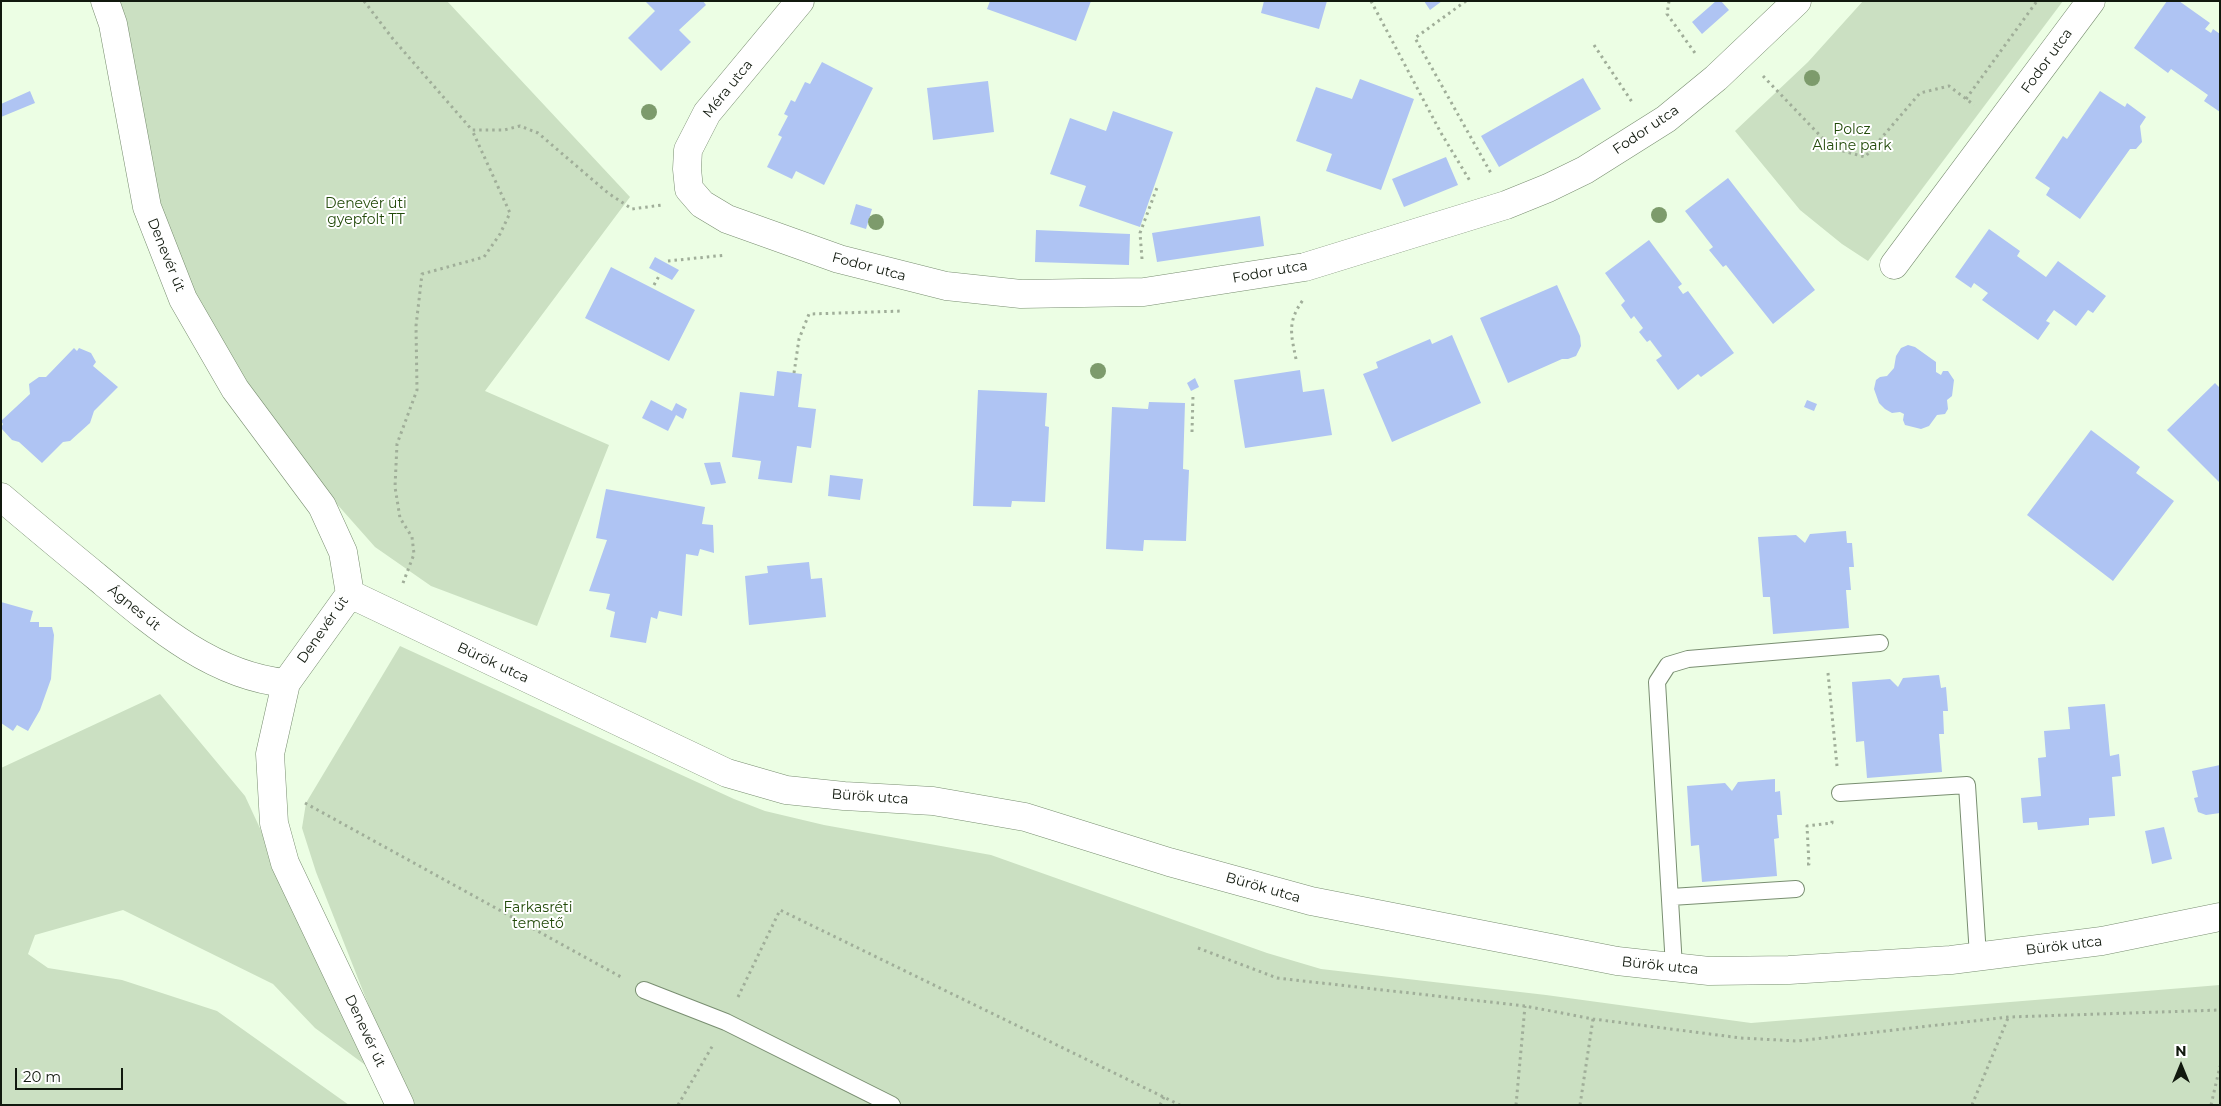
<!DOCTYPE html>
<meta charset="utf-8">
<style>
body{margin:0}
#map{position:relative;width:2221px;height:1106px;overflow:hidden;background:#ecfee4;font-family:Montserrat,sans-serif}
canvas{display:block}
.frame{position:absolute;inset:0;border:2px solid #11190e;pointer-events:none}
.north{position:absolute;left:2156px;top:1041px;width:50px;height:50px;-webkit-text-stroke:4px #fff;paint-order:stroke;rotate:0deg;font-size:14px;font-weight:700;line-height:20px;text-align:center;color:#11190e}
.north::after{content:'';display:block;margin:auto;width:18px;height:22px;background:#11190e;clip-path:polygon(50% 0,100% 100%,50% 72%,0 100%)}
.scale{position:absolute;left:15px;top:1068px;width:108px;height:22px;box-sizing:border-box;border:2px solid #11190e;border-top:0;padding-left:6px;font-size:15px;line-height:18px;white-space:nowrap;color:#11190e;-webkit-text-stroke:4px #fff;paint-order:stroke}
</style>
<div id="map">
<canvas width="2221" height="1106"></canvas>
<div class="frame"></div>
<div class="north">N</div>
<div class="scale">20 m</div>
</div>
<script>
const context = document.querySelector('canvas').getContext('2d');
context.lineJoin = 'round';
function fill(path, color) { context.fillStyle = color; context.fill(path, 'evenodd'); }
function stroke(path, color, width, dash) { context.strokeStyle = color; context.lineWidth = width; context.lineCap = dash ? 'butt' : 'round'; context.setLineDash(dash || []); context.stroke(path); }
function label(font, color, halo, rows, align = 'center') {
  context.font = font + ' Montserrat,sans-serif'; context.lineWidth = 4; context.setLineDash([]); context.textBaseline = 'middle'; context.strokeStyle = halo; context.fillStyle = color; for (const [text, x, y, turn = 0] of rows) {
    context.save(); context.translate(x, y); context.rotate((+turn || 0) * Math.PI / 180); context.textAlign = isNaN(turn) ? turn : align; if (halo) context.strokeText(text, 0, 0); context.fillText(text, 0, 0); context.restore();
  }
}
fill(new Path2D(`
 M105,1H447L630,197L485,391L609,445L537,626L431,586L375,547L235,389L183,299Z
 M1863,1H2063L1868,261L1842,244L1800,210L1735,131L1808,62Z
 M400,646L734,799L765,811L824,825L991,855L1267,953L1321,969L1546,995L1751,1023L2220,985V1105H408L316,872L302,828L306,803Z
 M160,694L245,796L372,1070L315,1028L273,984L123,910L35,935L28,954L48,968L122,980L217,1011L349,1105H1V768Z`), '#cbe0c2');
fill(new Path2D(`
 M645,1H703L706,5L679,30L691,42L661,71L628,38L655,11Z
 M990,1H1091L1076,41L987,9Z
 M1264,1H1327L1319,29L1261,13Z
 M1424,1H1442L1430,10Z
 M1716,1H1721L1729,10L1702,34L1692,22Z
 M2167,1H2179L2210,23L2205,29L2211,33L2213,29L2220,34V112L2204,101L2208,95L2171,69L2168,73L2134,48Z
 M822,62L873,88L824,185L796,171L792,179L767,167L782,137L778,135L788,116L784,114L791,100L795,102L805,82L810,84Z
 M1583,78L1601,109L1499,167L1481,136Z
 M1360,79L1414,99L1381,190L1326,171L1332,154L1296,141L1316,87L1352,99Z
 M988,81L994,132L933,140L927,88Z
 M30,91L35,103L1,117V104Z
 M2100,91L2125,107L2127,103L2146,117L2140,126L2142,142L2136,149H2130L2080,219L2046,195L2050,188L2035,178L2063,136L2067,139Z
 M1113,111L1173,132L1140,227L1079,206L1086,186L1050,174L1070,118L1106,131Z
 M1446,157L1458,185L1404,207L1392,179Z
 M1728,178L1815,290L1773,324L1726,265L1723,267L1709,250L1713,247L1685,211Z
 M856,204L872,209L866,229L850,224Z
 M1260,216L1264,246L1157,262L1152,233Z
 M1989,229L2020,251L2017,256L2046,277L2058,261L2106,296L2093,313L2088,310L2076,326L2054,310L2046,321L2050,323L2038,340L1982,300L1988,293L1974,283L1971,288L1955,277Z
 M1036,230L1130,234L1129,265L1035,262Z
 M1649,240L1682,284L1678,287L1683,294L1688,291L1734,353L1701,377L1698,374L1678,390L1656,360L1662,356L1650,340L1647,342L1639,332L1643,328L1634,316L1631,319L1621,305L1625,301L1605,273Z
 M655,257L679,270L672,280L649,268Z
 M611,267L695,310L669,361L585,318Z
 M1557,285L1580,336L1581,346L1576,356L1568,359H1562L1508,383L1480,318Z
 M1452,335L1481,403L1392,442L1363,374L1378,368L1376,362L1430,339L1432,344Z
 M1908,345L1915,347L1936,362V372L1941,375L1943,371H1948L1954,380L1952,396L1947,400L1948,409L1945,414L1937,415L1929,426L1921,429L1905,425L1903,420L1904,414L1900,412L1892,413L1885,409L1879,403L1874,389L1876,380L1880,377L1887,376L1894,368L1896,356L1901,348Z
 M74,348L77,351L79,348L91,353L96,362L93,366L118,387L94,411L90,423L70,441L63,442L42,463L19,442L12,440L1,428L3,424L1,421L30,394L29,384L39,377H46Z
 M1300,370L1303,392L1324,389L1332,435L1245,448L1234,380Z
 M777,371L802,374L798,407L816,409L811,448L797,446L792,483L758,479L761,461L732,457L740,392L774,396Z
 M1195,378L1199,387L1191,391L1187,383Z
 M2215,383L2220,388V483L2167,430Z
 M978,390L1047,393L1045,426L1049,427L1045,502L1012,501L1011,507L973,506Z
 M651,400L672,411L676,403L687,409L683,419L676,415L668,431L642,418Z
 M1807,400L1817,404L1814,411L1804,407Z
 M1149,402L1185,403L1183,469L1189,470L1186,541L1144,540L1143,551L1106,549L1112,407L1148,409Z
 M2091,430L2140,467L2136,473L2174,501L2113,581L2027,515Z
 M720,462L726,483L711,485L704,463Z
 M830,475L863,479L860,500L828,496Z
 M606,489L705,507L702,524L713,525L714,553L700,549L698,556L686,554L682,616L659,611L657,619L651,617L646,643L610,637L615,612L606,609L610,594L589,591L607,540L596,538Z
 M1846,531L1847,543H1852L1854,567H1849L1851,590H1846L1849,628L1773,634L1770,597H1763L1758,537L1796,535L1805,543L1810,534Z
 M809,562L811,579L822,578L826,617L749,625L745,576L768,573L767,566Z
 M1,602L33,611L30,622H39V627H52L54,635L51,679L40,710L28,731L17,725L13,731L1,723Z
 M1939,675L1941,688L1946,687L1948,711H1943L1944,734H1939L1942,772L1867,778L1864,741L1856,742L1852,682L1890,679L1898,687L1903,678Z
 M2105,704L2110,756L2119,754L2121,776L2112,777L2115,816L2089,818V825L2038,830L2037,822L2023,823L2021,798L2041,796L2038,758L2046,757L2044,731L2070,729L2068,707Z
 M2220,765V813L2206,815L2198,812L2194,798L2198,797L2192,771Z
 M1775,779V792L1780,791L1782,815H1777L1779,838L1774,839L1777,876L1702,882L1699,845L1691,846L1687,786L1725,783L1732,791L1738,782Z
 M2164,827L2172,859L2152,864L2145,831Z`), '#afc4f3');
const lane = new Path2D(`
 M1840,793L1967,785L1978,956
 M1671,897L1796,889
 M1674,967L1657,682L1668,665L1688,659L1880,643
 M644,990L726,1022L892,1105`);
const street = new Path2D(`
 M105,1L113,24L147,207L183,299L235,389L322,506L343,552L350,594L286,683L270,754L274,823L285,863L400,1105
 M800,1L707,113L688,150L687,169L689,189L702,204L727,219L839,259L946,286L1021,294L1144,292L1305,267L1506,205L1548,188L1585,170L1666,119L1716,78L1797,1
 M1894,265L2091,1
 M1,497C33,524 65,551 97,577C152,623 212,676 286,683
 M350,594L727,773L786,790L844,796L933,801L1025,817L1169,862L1311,901L1617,961L1709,971L1789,970L1951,960L2102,941L2220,917`);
stroke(lane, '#798e71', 18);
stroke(street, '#798e71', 29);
stroke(new Path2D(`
 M364,1L393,39L472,130H504L520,126L538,133L608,193L632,209L662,205
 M1371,1L1441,133L1470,181
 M1466,1L1415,38L1492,175
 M1669,1L1667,14L1695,53
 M1594,45L1632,102
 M1763,76L1832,148L1865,157L1920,93L1949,86L1974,105
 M1966,99L2037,1
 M1142,259L1140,233L1158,185
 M668,261L726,255
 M654,285L659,276
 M1296,359C1291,334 1287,322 1303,300
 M794,373L799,339L809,314L903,311
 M1192,432L1193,395
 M403,583L414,554L412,537L400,518L395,487L397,444L417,390L416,326L422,274L484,257L500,234L510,213L472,130
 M1828,673L1837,766
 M305,803L621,977
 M1807,864H1809L1807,826L1832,823V818
 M1198,948L1277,978L1525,1006L1593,1019L1741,1038L1797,1041L2009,1017L2220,1010
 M738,997L780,910L1180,1105
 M678,1105L713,1045
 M1160,1105L1164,1097
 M1516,1105L1525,1006
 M1580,1105L1593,1019
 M1972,1105L2008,1018
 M2211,1105L2220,1066`), '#a0ae99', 3, [2.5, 4]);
stroke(lane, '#fff', 16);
stroke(street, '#fff', 28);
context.fillStyle = '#7d9b6c';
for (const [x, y] of [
 [1812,78],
 [649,112],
 [1659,215],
 [876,222],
 [1098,371]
]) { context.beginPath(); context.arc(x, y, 8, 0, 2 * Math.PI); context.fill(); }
label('14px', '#11190e', '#fff', [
 ["Fodor utca",2047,61,-54],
 ["Méra utca",728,89,-51],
 ["Fodor utca",1646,130,-34],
 ["Denevér út",166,255,68],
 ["Fodor utca",869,267,15],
 ["Fodor utca",1270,272,-10],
 ["Ágnes út",134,608,39],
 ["Denevér út",323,630,-55],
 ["Bürök utca",493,663,25],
 ["Bürök utca",870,797,4],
 ["Bürök utca",1263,888,16],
 ["Bürök utca",2064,946,-7],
 ["Bürök utca",1660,966,6],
 ["Denevér út",365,1031,65]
]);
label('14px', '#224a09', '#fff', [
 ["Polcz",1852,130],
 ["Alaine park",1852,146],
 ["Denevér úti",366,204],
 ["gyepfolt TT",366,220],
 ["Farkasréti",538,908],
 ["temető",538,924]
]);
</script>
